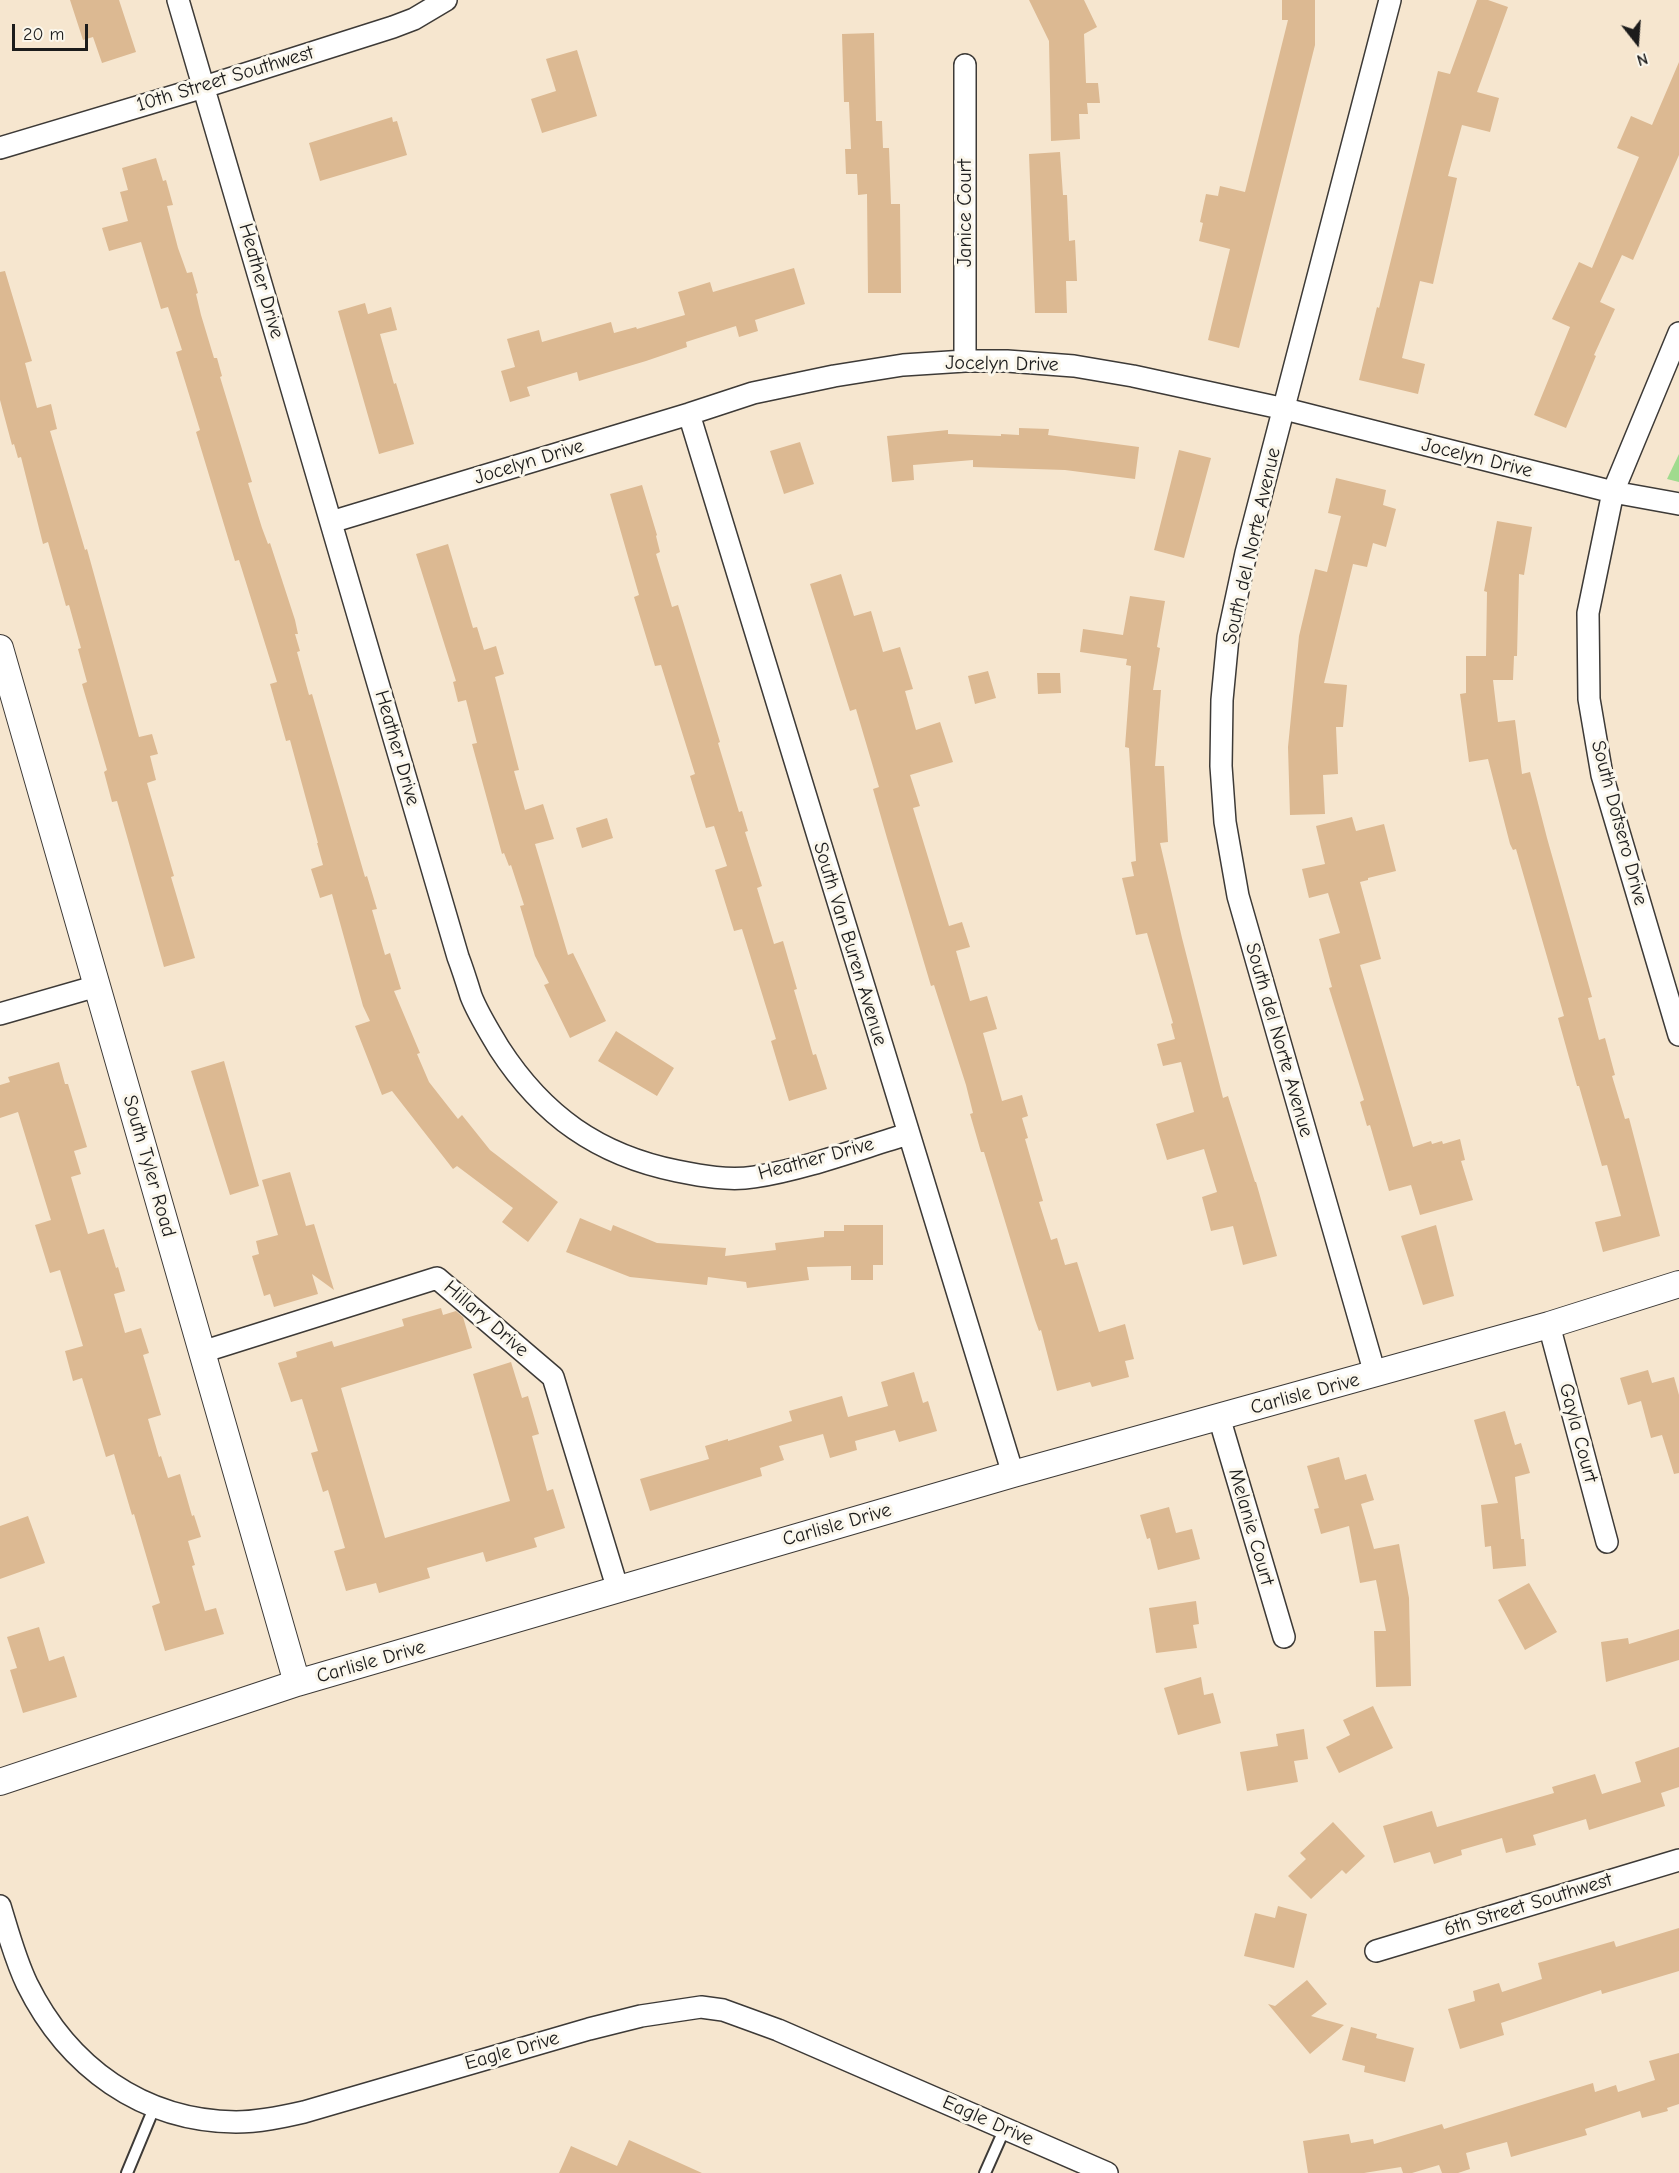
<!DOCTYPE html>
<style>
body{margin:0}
#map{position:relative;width:1679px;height:2173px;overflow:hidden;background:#f6e6cf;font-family:"Comic Neue",sans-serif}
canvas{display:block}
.north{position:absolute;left:1607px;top:12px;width:60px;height:60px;-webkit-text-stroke:4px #fbf7ec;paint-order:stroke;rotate:163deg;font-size:16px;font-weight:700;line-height:24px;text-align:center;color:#1c1c1c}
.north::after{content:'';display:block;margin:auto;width:21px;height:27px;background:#1c1c1c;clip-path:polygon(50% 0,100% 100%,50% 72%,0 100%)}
.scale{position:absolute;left:12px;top:24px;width:76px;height:27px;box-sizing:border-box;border:3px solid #1c1c1c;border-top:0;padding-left:8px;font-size:18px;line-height:21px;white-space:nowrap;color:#1c1c1c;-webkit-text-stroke:4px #fbf7ec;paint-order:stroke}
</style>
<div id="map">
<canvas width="1679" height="2173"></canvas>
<div class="north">N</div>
<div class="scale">20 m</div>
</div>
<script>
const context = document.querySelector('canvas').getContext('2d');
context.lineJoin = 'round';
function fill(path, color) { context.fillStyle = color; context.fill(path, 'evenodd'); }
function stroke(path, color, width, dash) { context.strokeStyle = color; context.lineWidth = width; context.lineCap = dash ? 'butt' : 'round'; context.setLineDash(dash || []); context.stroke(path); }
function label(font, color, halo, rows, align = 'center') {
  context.font = font + ' "Comic Neue",sans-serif'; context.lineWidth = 6; context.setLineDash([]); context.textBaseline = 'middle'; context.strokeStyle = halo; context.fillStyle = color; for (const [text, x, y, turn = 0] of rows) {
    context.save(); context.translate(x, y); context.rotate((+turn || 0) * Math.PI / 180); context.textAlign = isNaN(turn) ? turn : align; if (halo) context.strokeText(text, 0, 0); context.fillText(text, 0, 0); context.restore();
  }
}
fill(new Path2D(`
 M1679,454V482L1667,479Z`), '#a0db8e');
fill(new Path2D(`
 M70,0H119L136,52L102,63L93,37L83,40Z
 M1029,0H1084L1097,27L1084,34L1086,83H1098L1100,103H1087L1088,114H1079L1080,139L1051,141L1049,41Z
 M1282,0H1315V45L1239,348L1208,340L1230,249L1199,241L1203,223L1200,222L1206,194L1218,196L1220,186L1245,192L1288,20H1282Z
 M1477,0H1488L1508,7L1477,92L1499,98L1490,132L1462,125L1448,176L1457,178L1433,284L1420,281L1402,358L1425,364L1418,394L1359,380L1377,307L1379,308L1438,71L1450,74Z
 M874,33L876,121H882L883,148H889L891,204H900L901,293H868L867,194L858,195L857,174H846L845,149H851L849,102H844L842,34Z
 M577,50L597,116L542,133L531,99L556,91L546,59Z
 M1679,62V155L1633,260L1622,255L1600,302L1615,309L1594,355L1596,356L1566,428L1534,415L1570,327L1552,319L1579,262L1592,268L1639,157L1617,148L1631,116L1652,125Z
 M392,117L393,122L397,121L407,155L320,181L309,143Z
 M1060,152L1063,195H1067L1069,241L1075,240L1077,281H1066L1067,313H1035L1029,154Z
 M156,158L163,181L166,180L173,205L167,206L178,248L187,273L192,272L198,293L196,294L201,315L214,358H217L222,376L220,377L252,482L248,483L262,528L268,544L270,543L295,620L298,634H295L300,651L297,652L309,695L312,694L365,877L367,876L377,909L372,910L385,955L390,953L401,989L394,991L420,1053L417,1054L429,1082L458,1119L462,1115L490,1150L558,1202L528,1242L502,1222L513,1208L457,1166L453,1169L392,1091L382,1095L355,1026L370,1021L363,1006L332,894L320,898L311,869L323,865L317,843H318L290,740L286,741L270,684L277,682L239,560L235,561L196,432L200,430L176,352L182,350L168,307L161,309L141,242L109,251L102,228L128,221L120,192L128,190L122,168Z
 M794,268L805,304L755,320L758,331L739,337L736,326L686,342L687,347L646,361L579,381L577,372L527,387L530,396L510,402L501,371L515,367L507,339L539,330L542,342L611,322L614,333L636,327L637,329L685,315L678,292L710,282L713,292Z
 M5,271L32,361L25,363L37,408L51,404L57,429L50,431L85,550L87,549L139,737L152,734L158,754L150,756L156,780L147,783L174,876L171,877L195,958L164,967L117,801L112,802L104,772L107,770L82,684L87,682L78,649L81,648L69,605L66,606L48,542L43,544L21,457L18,458L14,444L12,445L0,400V272Z
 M365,303L368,314L391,307L397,330L380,334L394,384L396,383L414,444L379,454L338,311Z
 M1019,428L1049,429L1048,435L1139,447L1135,479L1065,470L973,467V460L913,465L914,480L892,482L887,436L948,430V434L1001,436V434L1019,435Z
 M800,442L814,484L784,494L770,451Z
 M1179,450L1211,458L1184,558L1154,550Z
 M1336,478L1386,490L1383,505L1396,509L1386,547L1373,543L1367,567L1353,564L1324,683L1347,685L1343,727H1336L1338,774L1323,775L1325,814L1290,815L1288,747L1299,636L1315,569L1327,572L1341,516L1328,513Z
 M642,485L657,535L656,536L660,552L656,554L672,607L678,605L720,742L718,743L739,812L742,811L748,831L745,832L762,886L757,888L774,944L783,941L797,989L794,990L813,1055L816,1054L827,1089L789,1101L771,1041L776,1039L742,929L734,931L715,870L727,866L714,826L706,828L690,776L695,774L661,665L655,666L634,597L639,595L610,494Z
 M1497,521L1532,527L1524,575L1519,574L1517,656H1514L1513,680H1493L1498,722L1515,720L1522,774L1530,772L1547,838L1592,997L1588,998L1599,1040L1605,1038L1615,1075L1612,1076L1625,1119L1629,1118L1660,1236L1603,1252L1595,1222L1621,1216L1607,1165L1602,1166L1579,1086H1577L1558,1018L1564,1016L1516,849L1513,850L1510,844L1488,759L1469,762L1460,694L1466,693V656H1486L1487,592L1484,591Z
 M448,544L473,628L477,627L484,650L496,646L504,674L495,677L519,770L514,771L525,810L543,804L554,839L535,844L568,955L573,953L606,1021L570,1038L544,985L549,983L535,956L520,906L524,905L511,865L509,866L504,853L502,854L472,744L477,743L466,700L458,702L453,682L456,681L416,554Z
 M841,574L854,616L871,611L883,652L900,647L913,689L905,691L916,730L940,722L953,762L910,775L920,806L913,808L949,926L962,922L970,947L956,951L970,1001L987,996L997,1029L983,1033L1002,1101L1022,1095L1028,1116L1022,1118L1028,1138L1025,1139L1043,1201L1039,1202L1051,1240L1057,1238L1065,1265L1077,1262L1099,1332L1125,1324L1134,1359L1125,1361L1129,1377L1092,1387L1090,1382L1057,1391L1041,1330L1039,1331L1035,1320L984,1152H981L970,1114L973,1113L966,1085L934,985L931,986L887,838L873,789L879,787L856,709L850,711L810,584Z
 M1130,596L1165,601L1157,647L1160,648L1153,690H1161L1155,766H1164L1168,842L1160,843L1182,938L1223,1098L1228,1096L1255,1182H1256L1277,1256L1243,1265L1233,1226L1211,1231L1202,1197L1217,1192L1204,1149L1167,1160L1156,1124L1194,1112L1181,1062L1163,1066L1157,1044L1175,1039L1171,1024L1173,1023L1147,933L1136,935L1122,878L1134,876L1131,862L1136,861L1129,748L1125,747L1131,666L1126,665L1127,659L1080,652L1083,629L1123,635Z
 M988,671L996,698L975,704L968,676Z
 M1037,673H1060L1061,693L1038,694Z
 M1352,817L1356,831L1384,824L1396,871L1368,878V880L1360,882L1381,959L1360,965L1413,1147L1431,1141L1432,1144L1442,1141L1443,1144L1460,1139L1465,1160L1461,1161L1473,1200L1420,1215L1411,1185L1389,1191L1370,1125L1367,1126L1360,1102L1364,1100L1329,988L1332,987L1319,939L1340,933L1328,893L1309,898L1302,869L1325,864L1316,826Z
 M607,818L613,838L582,848L576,828Z
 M616,1031L674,1068L657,1096L598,1061Z
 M224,1061L259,1186L230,1195L191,1071Z
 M59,1062L65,1084H68L87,1147L74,1151L81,1174L71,1177L88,1234L104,1229L116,1268L118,1267L125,1291L114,1294L125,1333L141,1328L149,1353L143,1355L161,1415L148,1419L159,1457L161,1456L168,1478L180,1474L192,1516L194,1515L201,1537L188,1541L195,1565L192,1566L205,1611L216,1608L224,1634L165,1651L152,1606L160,1603L134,1514L132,1515L114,1454L106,1457L82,1378L73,1381L65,1351L83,1346L60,1270L50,1273L35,1225L51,1220L18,1112L0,1118V1085L10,1082L8,1077Z
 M290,1172L306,1226L314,1224L334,1290L312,1274L318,1294L274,1307L270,1294L264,1296L252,1256L259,1254L256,1241L278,1235L262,1180Z
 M580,1218L611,1231L613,1225L657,1243L726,1248L725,1256L776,1250L775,1243L824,1237V1231H844V1225H883V1265H873V1280H851V1266L807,1267L809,1280L747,1288L746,1282L708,1277L707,1285L630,1277L566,1252Z
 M1436,1225L1454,1296L1423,1305L1401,1236Z
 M441,1308L443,1315L456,1311L463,1317L472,1348L341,1388L385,1538L510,1501L473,1374L511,1362L522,1398L528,1396L539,1434L532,1436L547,1491L553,1489L565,1528L534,1538L537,1547L486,1562L483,1552L427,1568L430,1578L379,1593L376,1583L346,1591L334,1551L345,1548L328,1490L323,1492L311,1453L318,1451L302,1399L291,1402L278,1363L297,1357L296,1352L332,1341L334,1347L404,1326L402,1319Z
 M1648,1370L1652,1383L1674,1377L1679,1395V1473L1674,1474L1662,1435L1651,1438L1641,1401L1628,1405L1620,1378Z
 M914,1372L923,1403L928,1401L937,1431L899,1442L895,1430L855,1441L857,1450L830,1458L823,1434L779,1446L784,1460L760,1468L762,1476L650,1511L640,1479L709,1459L705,1446L728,1439V1441L792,1421L789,1411L842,1396L848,1417L888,1406L881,1382Z
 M1505,1411L1515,1445L1521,1443L1530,1473L1515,1477L1521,1539H1524L1526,1566L1493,1569L1491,1546L1485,1547L1481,1505L1498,1503L1474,1420Z
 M1339,1457L1345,1480L1366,1474L1374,1500L1361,1504L1374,1549L1399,1544L1409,1598L1411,1686L1376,1687L1374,1631H1386L1376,1580L1360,1583L1349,1526L1321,1534L1314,1509L1319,1508L1307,1466Z
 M1169,1507L1176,1533L1192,1529L1200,1559L1158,1570L1150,1538L1147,1539L1140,1515Z
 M28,1516L45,1563L0,1579V1526Z
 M1529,1583L1557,1632L1525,1650L1498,1600Z
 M1196,1601L1199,1624L1193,1625L1197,1648L1156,1653L1149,1608Z
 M39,1627L49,1661L64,1656L77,1697L23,1713L10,1670L17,1668L7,1637Z
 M1679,1629V1660L1606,1682L1601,1642L1628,1638L1629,1644Z
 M1201,1677L1204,1695L1213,1693L1221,1723L1178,1735L1164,1688Z
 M1373,1706L1393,1748L1339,1773L1326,1747L1350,1735L1343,1720Z
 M1304,1729L1308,1759L1294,1761L1298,1782L1247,1791L1240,1752L1278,1746L1276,1734Z
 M1679,1747V1787L1661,1793L1665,1806L1589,1830L1586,1819L1533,1835L1536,1845L1506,1853L1502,1838L1461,1850L1462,1855L1434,1864L1430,1852L1394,1863L1383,1826L1432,1811L1437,1827L1554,1793L1552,1787L1595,1774L1602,1794L1641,1782L1635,1762Z
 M1333,1822L1365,1856L1346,1874L1342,1870L1311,1899L1288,1876L1306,1859L1300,1853Z
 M1278,1906L1307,1914L1294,1968L1244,1956L1255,1913L1275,1918Z
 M1679,1928V1971L1602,1994L1601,1990L1501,2023L1504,2035L1460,2049L1448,2009L1475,2001L1473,1991L1499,1983L1502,1992L1542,1979L1538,1963L1614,1941L1616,1947Z
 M1307,1980L1327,2004L1311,2016L1344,2025L1310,2054L1268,2004L1275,2006Z
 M1351,2027L1377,2034L1376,2038L1414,2048L1405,2082L1364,2072L1365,2066L1342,2060Z
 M1679,2053V2104L1667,2108L1668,2111L1642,2118L1640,2111L1585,2129L1587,2135L1511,2157L1507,2142L1466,2153L1470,2169L1458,2173H1442L1439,2165L1412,2173H1403L1401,2167L1364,2173H1308L1303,2141L1349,2134L1351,2143L1373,2139L1374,2144L1442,2124L1444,2129L1593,2083L1595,2092L1616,2085L1618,2092L1655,2080L1649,2061Z
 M629,2140L702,2173H559L571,2146L617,2166Z`), '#dcb992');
const service = new Path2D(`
 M127,2173L154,2108
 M985,2173L1005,2128`);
const minor = new Path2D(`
 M178,0L458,957C463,970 467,983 471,996C478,1014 489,1031 499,1048C543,1116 598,1155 677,1171C702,1176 729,1181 754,1177C806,1169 858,1149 908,1134
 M965,65V361
 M0,148L204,87L393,27L414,19L446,0
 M1679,333L1613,492L1588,613L1589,699L1602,775L1679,1035
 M689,414L1013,1474
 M331,522L689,414L753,393L834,376L903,365L965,361H1007L1074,366L1133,376L1285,409L1613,492L1679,504
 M0,1014L97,986
 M1549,1325L1607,1542
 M202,1352L437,1278L553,1377L618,1590
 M1375,1374L1238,896L1225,822L1221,766L1222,700L1228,637L1246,553L1390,0
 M1219,1417L1284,1637
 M0,1906C8,1932 15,1959 27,1984C68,2067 142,2121 236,2122C259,2122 282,2117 304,2112L589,2029L641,2016L701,2007L723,2010L778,2030L1107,2173
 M1376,1951L1679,1860`);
const tertiary = new Path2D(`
 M0,648L297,1683
 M0,1782L297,1683L1013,1474L1549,1325L1679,1284`);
stroke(service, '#3d3a37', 14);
stroke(minor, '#3d3a37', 24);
stroke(tertiary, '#3d3a37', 28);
stroke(service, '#fff', 10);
stroke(minor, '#fff', 21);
stroke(tertiary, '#fff', 26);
label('20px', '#1c1c1c', '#fbf7ec', [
 ["10th Street Southwest",225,79,-17],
 ["Janice Court",965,213,-90],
 ["Heather Drive",261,281,74],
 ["Jocelyn Drive",1002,364,1],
 ["Jocelyn Drive",1477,458,14],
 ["Jocelyn Drive",529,462,-17],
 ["South del Norte Avenue",1252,546,-77],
 ["Heather Drive",397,748,74],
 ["South Dotsero Drive",1619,823,75],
 ["South Van Buren Avenue",850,944,73],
 ["South del Norte Avenue",1279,1040,74],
 ["Heather Drive",816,1159,-15],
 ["South Tyler Road",149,1166,74],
 ["Hillary Drive",486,1319,41],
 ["Carlisle Drive",1305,1394,-15],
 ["Gayla Court",1578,1433,75],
 ["Carlisle Drive",837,1525,-16],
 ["Melanie Court",1251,1527,74],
 ["Carlisle Drive",371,1662,-16],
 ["6th Street Southwest",1528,1905,-17],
 ["Eagle Drive",512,2051,-16],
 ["Eagle Drive",988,2121,24]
]);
</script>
